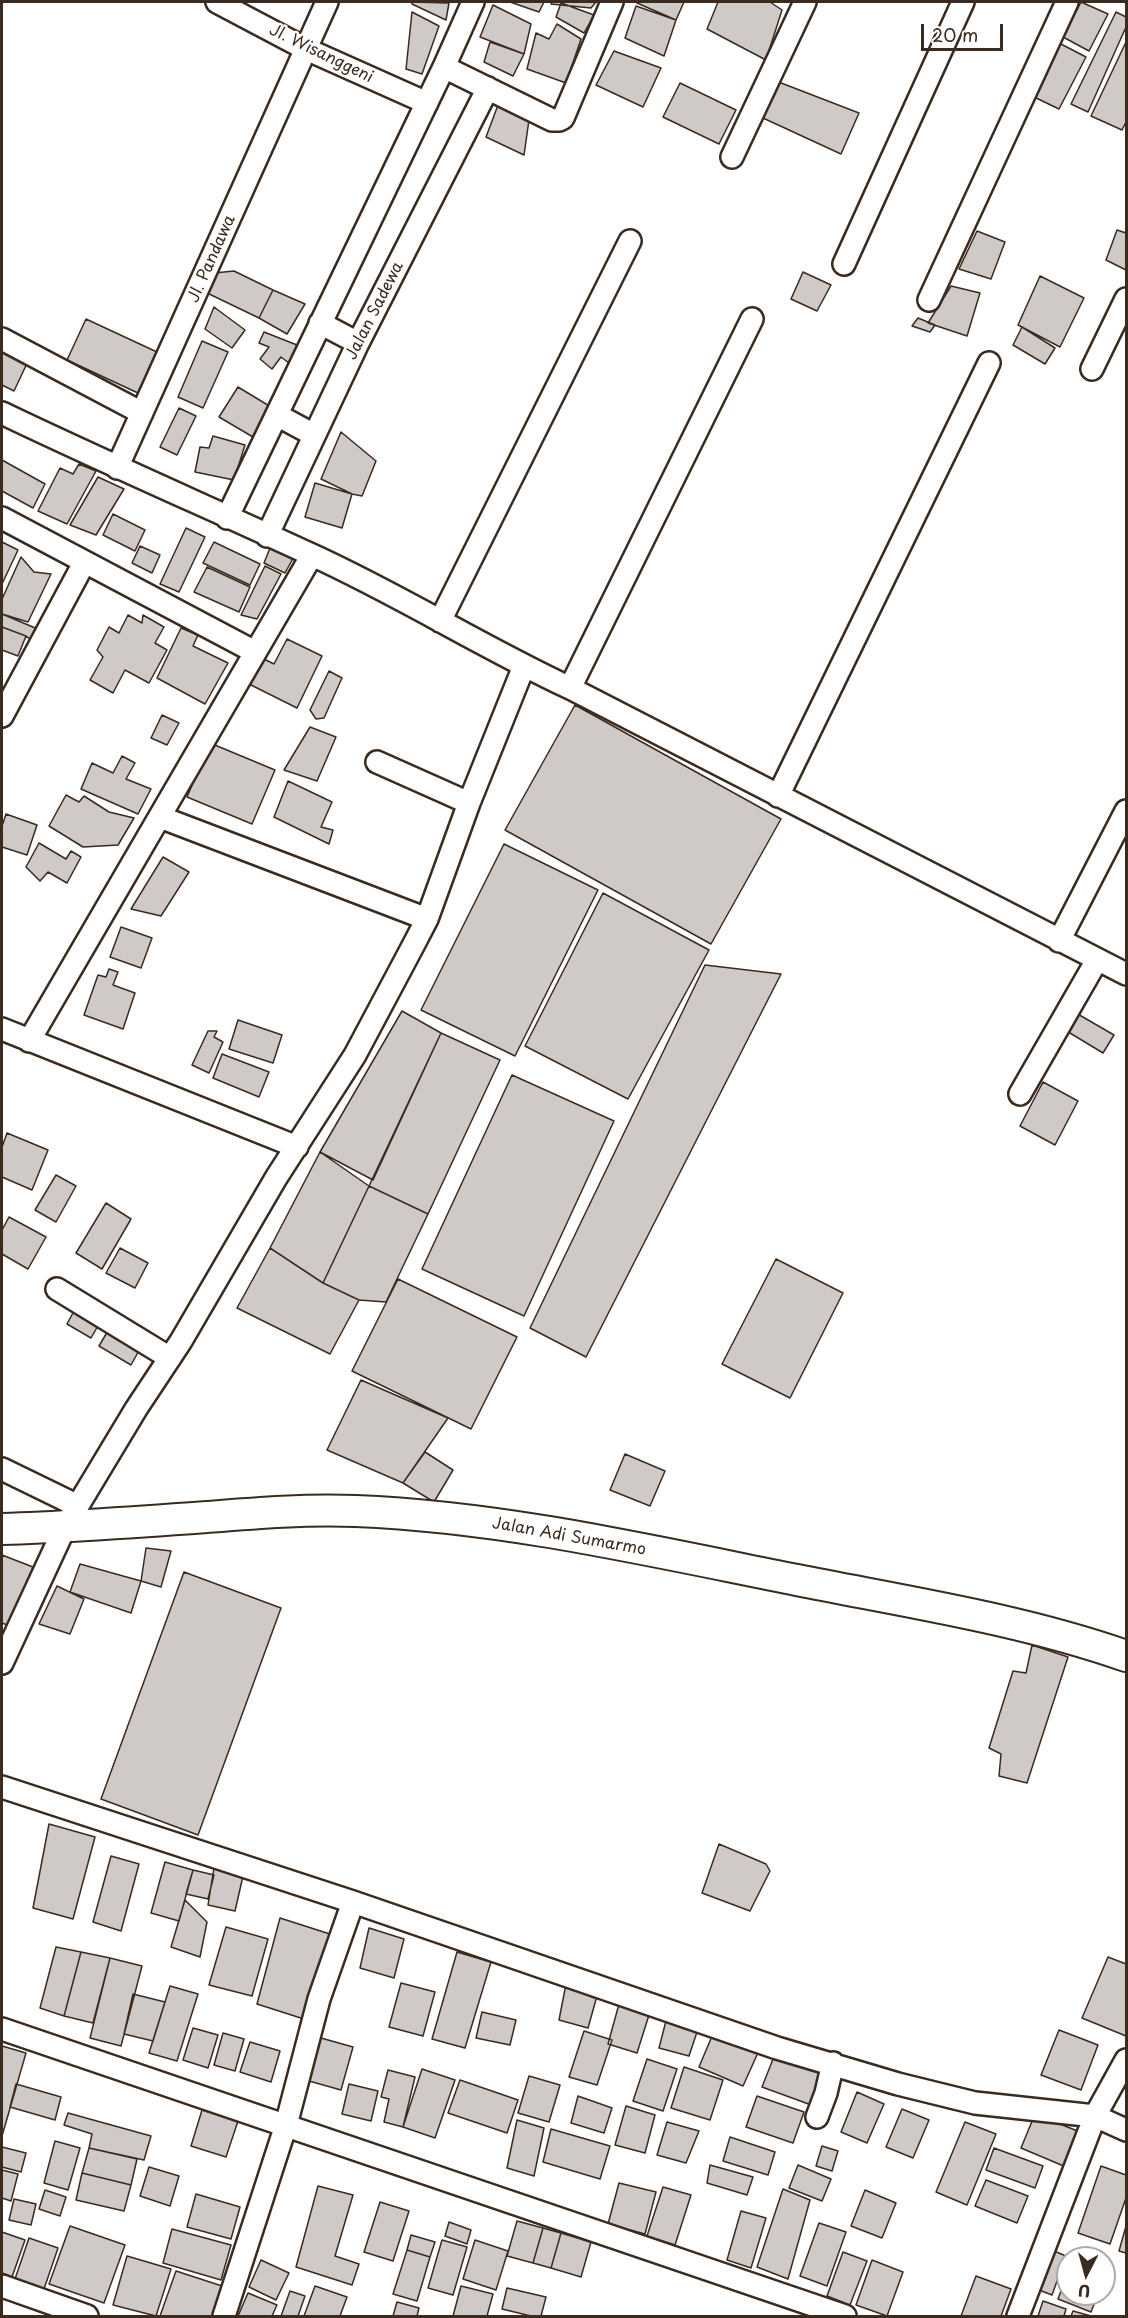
<!DOCTYPE html>
<style>
body{margin:0}
#map{position:relative;width:1128px;height:2318px;overflow:hidden;background:#fff;font-family:"Playpen Sans",sans-serif}
canvas{display:block}
.frame{position:absolute;inset:0;border:3px solid #3b2a1e;pointer-events:none}
.north{position:absolute;left:1056px;top:2246px;width:60px;height:60px;box-sizing:border-box;background:#fff;border:2px solid #b1aaa5;border-radius:50%;rotate:186deg;font-size:16px;font-weight:700;line-height:24px;text-align:center;color:#3b2a1e}
.north::after{content:'';display:block;margin:auto;width:21px;height:27px;background:#3b2a1e;clip-path:polygon(50% 0,100% 100%,50% 72%,0 100%)}
.scale{position:absolute;left:921px;top:24px;width:82px;height:27px;box-sizing:border-box;border:3px solid #3b2a1e;border-top:0;padding-left:8px;font-size:18px;line-height:21px;white-space:nowrap;color:#3b2a1e;-webkit-text-stroke:4px #fff;paint-order:stroke}
</style>
<div id="map">
<canvas width="1128" height="2318"></canvas>
<div class="frame"></div>
<div class="north">U</div>
<div class="scale">20 m</div>
</div>
<script>
const context = document.querySelector('canvas').getContext('2d');
context.lineJoin = 'round';
function fill(path, color) { context.fillStyle = color; context.fill(path, 'evenodd'); }
function stroke(path, color, width, dash) { context.strokeStyle = color; context.lineWidth = width; context.lineCap = dash ? 'butt' : 'round'; context.setLineDash(dash || []); context.stroke(path); }
function label(font, color, halo, rows, align = 'center') {
  context.font = font + ' "Playpen Sans",sans-serif'; context.lineWidth = 4.5; context.setLineDash([]); context.textBaseline = 'middle'; context.strokeStyle = halo; context.fillStyle = color; for (const [text, x, y, turn = 0] of rows) {
    context.save(); context.translate(x, y); context.rotate((+turn || 0) * Math.PI / 180); context.textAlign = isNaN(turn) ? turn : align; if (halo) context.strokeText(text, 0, 0); context.fillText(text, 0, 0); context.restore();
  }
}
const building = new Path2D(`
 M412,2L449,3L446,20L412,4Z
 M510,2H544L539,12Z
 M552,2H596L591,8L551,4Z
 M637,2H684L676,20L637,3Z
 M718,2H770L782,10L766,60L707,29Z
 M1081,2L1108,14L1089,51L1063,37Z
 M561,3L594,15L584,33L556,17Z
 M493,5L531,24L524,54L480,37Z
 M636,6L676,20L664,56L625,38Z
 M412,12L439,26L422,74L406,69Z
 M1116,12L1126,17V27L1088,112L1071,104Z
 M557,24L581,39L566,83L527,69L536,33L549,39Z
 M490,42L524,54L513,76L484,62Z
 M1126,42V122L1122,130L1091,116Z
 M1059,43L1086,57L1059,109L1032,96Z
 M614,51L661,68L643,107L596,85Z
 M776,81L859,113L841,154L763,118Z
 M680,83L736,110L719,144L663,117Z
 M498,105L529,120L524,155L486,137Z
 M1117,230L1126,233V270L1106,260Z
 M977,231L1005,242L991,279L959,269Z
 M234,271L273,290L259,318L205,292L214,273Z
 M803,272L831,285L817,311L791,299Z
 M1040,276L1084,298L1060,347L1018,325Z
 M951,286L980,293L967,336L928,323Z
 M273,290L305,304L287,334L259,318Z
 M214,307L245,330L232,348L205,329Z
 M918,318L935,325L930,332L912,326Z
 M86,319L157,352L138,393L67,360Z
 M1022,327L1055,348L1045,364L1013,345Z
 M264,332L297,345L289,363L281,357L272,369L260,359L269,347L259,343Z
 M202,341L228,352L203,408L178,397Z
 M2,343L30,357L14,391L2,385Z
 M238,387L271,407L253,437L219,417Z
 M179,408L196,416L177,455L160,447Z
 M341,432L376,461L362,496L352,494L321,479Z
 M213,436L245,445L234,480L195,472L200,447L209,448Z
 M2,460L45,484L33,508L2,491Z
 M79,464L96,471L67,524L38,511L60,468L73,474Z
 M98,477L124,489L96,535L70,525Z
 M315,483L352,494L342,528L305,517Z
 M113,514L145,530L135,551L103,535Z
 M186,528L205,537L179,592L160,584Z
 M2,542L18,550L2,584Z
 M214,542L260,564L250,585L203,563Z
 M272,543L296,553L285,573L264,563Z
 M140,546L160,555L152,573L132,563Z
 M21,557L34,572L51,574L28,622L2,614V599Z
 M265,566L281,574L257,619L241,615Z
 M207,567L250,587L239,612L194,592Z
 M2,614L40,630L35,643L26,636L2,627Z
 M128,615L142,623L143,615L164,627L155,643L167,650L149,683L125,670L113,693L90,680L103,657L97,650L109,627L119,633Z
 M2,627L26,636L18,656L2,650Z
 M181,628L198,635L193,646L228,663L205,704L157,678Z
 M287,639L322,656L297,708L249,684L262,658L274,664Z
 M329,671L342,678L324,718L316,719L310,710Z
 M575,705L781,819L711,944L505,830Z
 M162,715L179,723L167,745L151,738Z
 M310,727L336,737L317,781L284,770Z
 M210,743L275,770L252,824L187,797Z
 M122,756L135,763L126,779L151,789L138,814L81,789L92,763L113,773Z
 M288,781L332,802L321,827L333,830L329,844L274,817Z
 M66,795L79,802L84,796L109,812L134,818L118,845L83,847L49,826Z
 M6,814L37,825L27,855L2,847V826Z
 M39,843L66,859L71,851L81,857L67,883L48,872L40,881L26,867Z
 M504,844L598,890L515,1056L421,1010Z
 M163,857L189,872L161,916L131,909Z
 M603,893L709,950L628,1099L525,1046Z
 M121,927L152,938L141,968L110,957Z
 M705,965L781,974L586,1357L530,1328Z
 M109,969L118,972L113,985L135,993L123,1029L84,1015L98,975L106,977Z
 M402,1011L441,1033L373,1180L320,1152Z
 M1076,1013L1114,1035L1103,1053L1065,1030Z
 M238,1020L282,1035L273,1063L229,1049Z
 M208,1031H217L214,1037L223,1042L209,1073L192,1065Z
 M441,1033L500,1060L428,1214L369,1186Z
 M222,1054L269,1072L259,1097L213,1078Z
 M512,1075L614,1121L524,1316L422,1269Z
 M1043,1082L1078,1101L1055,1145L1020,1126Z
 M7,1133L48,1150L32,1190L2,1177V1147Z
 M320,1152L369,1186L323,1283L270,1248Z
 M56,1175L76,1186L56,1222L35,1210Z
 M369,1186L428,1214L386,1302L359,1300L323,1283Z
 M106,1203L131,1219L102,1269L76,1253Z
 M9,1217L46,1237L28,1269L2,1254V1230Z
 M120,1248L148,1263L135,1288L106,1273Z
 M270,1248L323,1283L359,1300L330,1354L237,1308Z
 M776,1259L843,1293L790,1398L722,1364Z
 M398,1279L517,1337L471,1429L352,1371Z
 M74,1311L99,1324L91,1338L67,1324Z
 M109,1329L141,1347L131,1365L99,1346Z
 M361,1380L448,1418L403,1483L327,1450Z
 M425,1452L453,1470L434,1502L403,1483Z
 M625,1454L665,1471L650,1506L610,1490Z
 M146,1548L171,1551L161,1587L141,1581Z
 M2,1555L33,1567L10,1626L2,1623Z
 M80,1564L141,1581L131,1613L70,1592Z
 M184,1572L281,1608L198,1835L101,1799Z
 M57,1586L84,1599L70,1634L39,1624Z
 M1032,1645L1068,1657L1027,1783L999,1776L1001,1754L989,1748L1013,1671L1026,1673Z
 M49,1824L95,1837L73,1919L33,1908Z
 M719,1844L766,1864L770,1871L750,1911L702,1893Z
 M111,1856L139,1864L121,1931L93,1922Z
 M165,1862L193,1870L179,1921L151,1913Z
 M214,1868L243,1876L235,1911L208,1905Z
 M193,1870L214,1875L208,1899L186,1894Z
 M185,1900L207,1922L200,1957L171,1947Z
 M280,1918L333,1935L307,2020L257,2004Z
 M226,1927L268,1939L252,1996L209,1985Z
 M369,1928L404,1939L394,1978L360,1968Z
 M56,1947L81,1952L64,2016L40,2008Z
 M81,1952L110,1958L93,2023L64,2016Z
 M457,1952L491,1962L465,2048L432,2039Z
 M1108,1957L1126,1964V2036L1082,2018Z
 M110,1958L142,1966L121,2046L90,2038Z
 M401,1983L435,1992L423,2036L389,2027Z
 M566,1984L597,1996L588,2028L559,2020Z
 M170,1986L198,1994L177,2061L149,2053Z
 M133,1994L165,2002L153,2041L124,2034Z
 M619,2004L649,2015L637,2053L608,2044Z
 M482,2012L516,2020L510,2045L476,2038Z
 M667,2017L698,2029L689,2056L659,2048Z
 M193,2028L218,2035L208,2068L183,2060Z
 M715,2029L761,2046L743,2086L699,2067Z
 M1059,2030L1098,2045L1081,2090L1041,2075Z
 M584,2031L612,2040L597,2085L569,2077Z
 M223,2033L244,2039L235,2071L214,2065Z
 M321,2038L353,2047L341,2090L309,2081Z
 M250,2042L280,2051L271,2082L240,2072Z
 M2,2046L26,2053L2,2136Z
 M777,2049L829,2067L814,2106L762,2087Z
 M647,2059L677,2069L663,2111L633,2101Z
 M684,2067L723,2080L710,2120L671,2108Z
 M422,2069L455,2080L435,2138L403,2127Z
 M388,2070L415,2077L403,2127L384,2122L389,2099L381,2097Z
 M529,2076L560,2085L549,2122L518,2113Z
 M460,2080L518,2100L507,2133L448,2113Z
 M16,2084L61,2097L55,2120L10,2107Z
 M349,2084L378,2091L371,2121L342,2114Z
 M857,2092L884,2104L867,2143L841,2132Z
 M578,2096L612,2108L604,2133L571,2123Z
 M757,2096L804,2112L793,2143L746,2127Z
 M626,2106L655,2115L645,2153L615,2145Z
 M902,2109L929,2120L913,2158L886,2147Z
 M202,2110L238,2121L226,2157L191,2146Z
 M68,2113L151,2136L144,2160L89,2148L92,2134L64,2125Z
 M1035,2114L1080,2132L1066,2167L1021,2148Z
 M517,2120L544,2128L534,2176L507,2168Z
 M667,2122L699,2131L686,2163L657,2155Z
 M965,2122L996,2134L967,2205L936,2192Z
 M551,2129L610,2146L600,2179L543,2162Z
 M730,2137L775,2152L768,2175L723,2161Z
 M55,2141L80,2148L68,2190L44,2183Z
 M822,2146L838,2151L832,2171L816,2166Z
 M2,2147L26,2153L21,2172L2,2167Z
 M89,2148L137,2159L131,2185L82,2173Z
 M994,2148L1043,2166L1035,2188L986,2170Z
 M710,2165L753,2177L747,2195L707,2183Z
 M798,2165L831,2179L822,2201L789,2188Z
 M1101,2166L1126,2175V2198L1110,2244L1078,2233Z
 M149,2167L179,2176L170,2206L140,2196Z
 M2,2170L18,2174L11,2201L2,2198Z
 M82,2173L131,2185L124,2211L76,2200Z
 M986,2180L1028,2196L1017,2223L975,2206Z
 M619,2183L656,2192L645,2234L608,2224Z
 M318,2186L353,2195L335,2256L359,2264L352,2285L296,2267Z
 M663,2187L691,2195L675,2245L647,2236Z
 M783,2189L810,2200L788,2279L757,2267Z
 M45,2190L66,2197L60,2216L39,2209Z
 M865,2190L896,2203L882,2238L851,2226Z
 M196,2194L240,2207L231,2239L187,2227Z
 M14,2199L36,2204L31,2225L9,2220Z
 M380,2202L409,2211L393,2261L364,2252Z
 M741,2211L766,2218L751,2268L727,2260Z
 M517,2221L543,2228L533,2263L507,2256Z
 M449,2222L471,2230L467,2244L445,2236Z
 M819,2223L846,2232L827,2286L800,2276Z
 M70,2226L125,2245L104,2303L49,2284Z
 M1126,2226V2253L1119,2251Z
 M543,2228L561,2233L551,2268L533,2263Z
 M172,2229L231,2245L221,2280L163,2263Z
 M2,2232L25,2240L12,2277L2,2273Z
 M561,2233L591,2242L581,2277L551,2268Z
 M411,2235L435,2242L430,2257L407,2250Z
 M29,2238L58,2248L44,2289L15,2279Z
 M442,2240L467,2247L453,2295L428,2288Z
 M475,2240L508,2251L496,2290L463,2279Z
 M407,2250L430,2257L417,2301L393,2294Z
 M1054,2251L1066,2256L1052,2295L1039,2290Z
 M843,2252L867,2261L850,2305L827,2296Z
 M127,2256L171,2269L156,2316L113,2305Z
 M261,2260L289,2273L276,2300L249,2287Z
 M872,2260L903,2272L887,2316L856,2305Z
 M176,2271L222,2286L212,2316H160Z
 M976,2276L1011,2289L1001,2316H961Z
 M1066,2277L1068,2294H1098L1091,2312L1058,2299Z
 M315,2286L347,2297L340,2316H304Z
 M461,2286L493,2294L487,2316H453Z
 M507,2288L546,2297L541,2316H531L502,2309Z
 M290,2291L305,2296L298,2316H281Z
 M248,2293L277,2305L272,2316H238Z
 M1043,2301L1066,2309L1064,2316H1038Z
 M397,2302L419,2308L417,2316H393Z
 M1073,2311L1091,2316H1071Z`);
fill(building, '#cfcac7');
stroke(building, '#3b2a1e', 1.5);
const minor = new Path2D(`
 M217,2L306,49L427,103
 M444,67L552,120H559L563,118L612,2
 M732,157L805,2
 M844,264L963,2
 M929,300L1067,2
 M320,323L358,343
 M2,339L142,413
 M1092,369L1126,299
 M2,413C104,462 208,507 312,555C400,595 482,647 570,688L1126,974
 M277,415L314,435
 M117,468L327,2
 M2,518L255,652
 M227,518L444,67L473,2
 M267,536L358,343L488,88
 M440,621L630,241
 M570,688L752,319
 M2,716L84,563
 M377,762L469,803
 M778,796L989,363
 M160,817L427,919
 M1059,941L1126,811
 M2,1029L297,1147
 M29,1041L312,555
 M1020,1094L1097,960
 M57,1289L170,1358
 M2,1469L78,1506
 M2,1663L65,1527L136,1409L181,1341L276,1178L355,1055L414,944L427,919L469,803L524,666
 M2,1787L353,1902L777,2048L898,2084L975,2103L1095,2116L1018,2316
 M2,2029L845,2316
 M1126,2060L1095,2116L1126,2130
 M817,2117L826,2093L833,2063
 M2,2286L87,2316
 M224,2316L286,2125L319,1999L353,1902`);
const secondary = new Path2D(`
 M2,1529C70,1527 139,1522 207,1517C257,1513 306,1509 356,1511C505,1517 651,1551 797,1580C907,1602 1020,1619 1126,1656`);
stroke(minor, '#3b2a1e', 26);
stroke(secondary, '#3b2a1e', 34);
stroke(minor, '#fff', 21);
stroke(secondary, '#fff', 30);
label('16px', '#3b2a1e', '#fff', [
 ["Jl. Wisanggeni",321,54,26],
 ["Jl. Pandawa",212,259,-66],
 ["Jalan Sadewa",375,311,-63],
 ["Jalan Adi Sumarmo",569,1537,10]
]);
</script>
